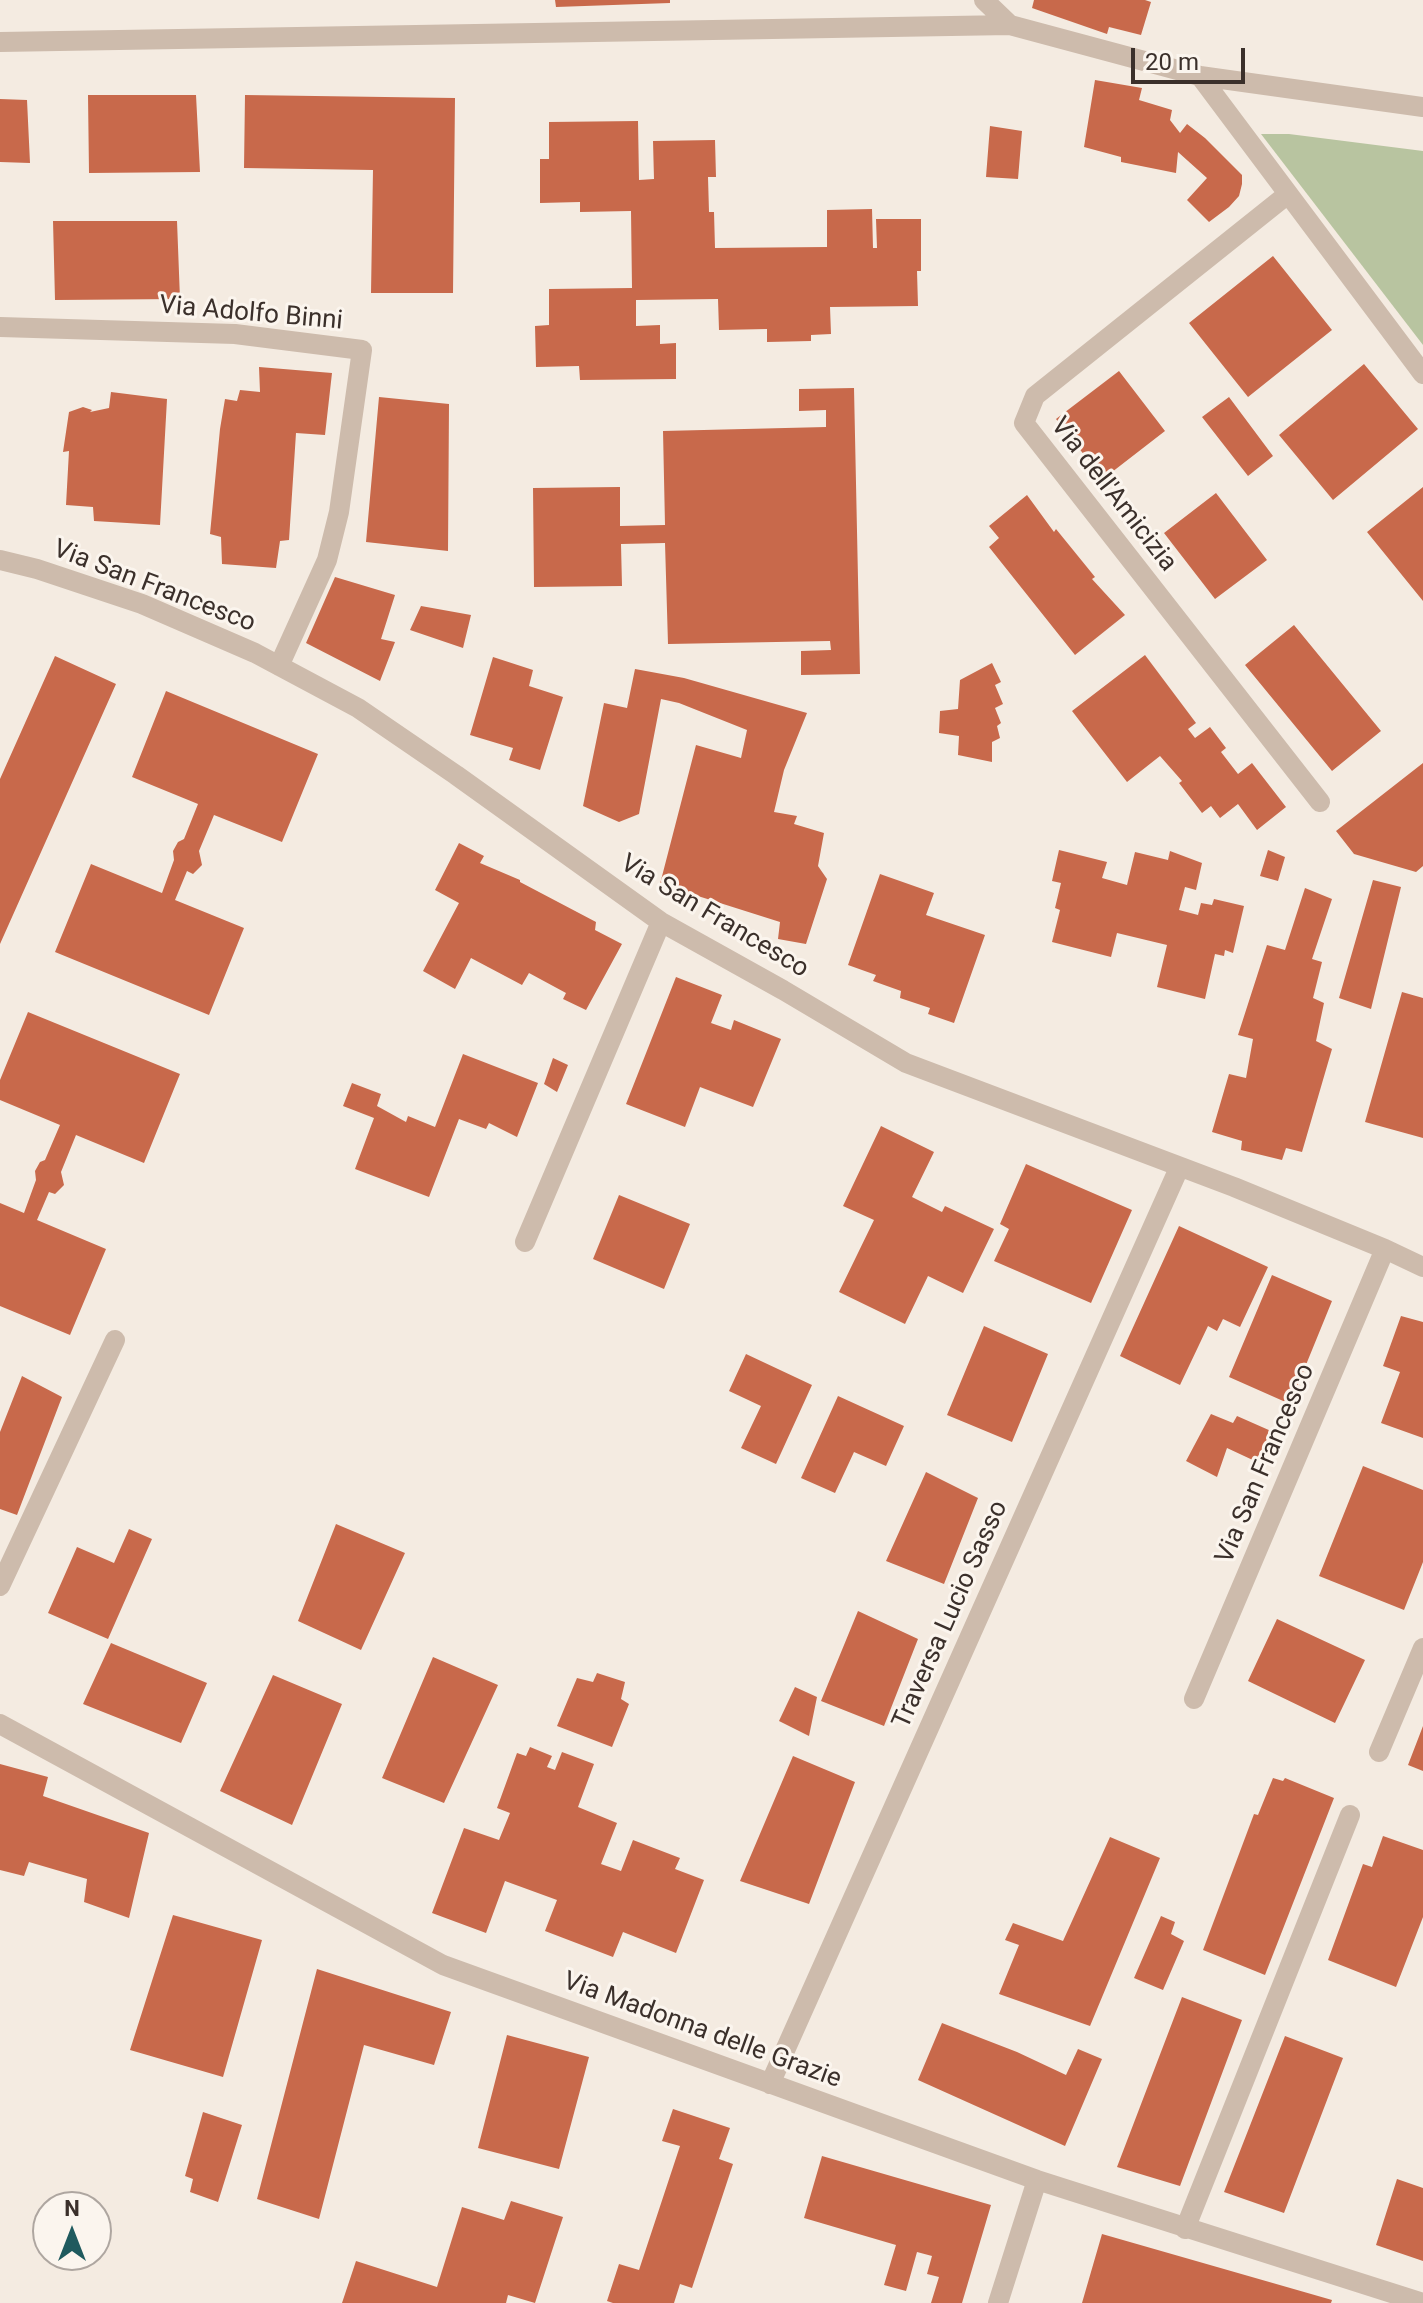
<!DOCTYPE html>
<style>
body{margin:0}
#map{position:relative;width:1423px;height:2303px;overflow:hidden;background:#f4ebe1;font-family:Roboto,sans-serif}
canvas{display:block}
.north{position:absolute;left:32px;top:2191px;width:80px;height:80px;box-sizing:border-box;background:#fbf5ee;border:2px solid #aea6a0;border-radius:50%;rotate:0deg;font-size:22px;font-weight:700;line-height:32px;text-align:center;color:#3b302b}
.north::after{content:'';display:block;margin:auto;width:28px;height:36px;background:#1f5a5e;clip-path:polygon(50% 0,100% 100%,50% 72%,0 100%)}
.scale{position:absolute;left:1131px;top:48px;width:114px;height:36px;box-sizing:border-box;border:4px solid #3b302b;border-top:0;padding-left:10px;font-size:24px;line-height:28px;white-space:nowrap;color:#3b302b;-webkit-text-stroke:6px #fbf5ee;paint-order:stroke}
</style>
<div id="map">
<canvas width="1423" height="2303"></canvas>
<div class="north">N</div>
<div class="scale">20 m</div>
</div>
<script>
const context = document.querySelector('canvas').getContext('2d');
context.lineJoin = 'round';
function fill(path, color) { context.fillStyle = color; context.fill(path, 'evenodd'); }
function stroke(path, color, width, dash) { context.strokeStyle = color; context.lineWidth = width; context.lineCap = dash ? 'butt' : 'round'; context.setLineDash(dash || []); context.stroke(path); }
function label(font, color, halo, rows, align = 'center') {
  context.font = font + ' Roboto,sans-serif'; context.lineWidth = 6; context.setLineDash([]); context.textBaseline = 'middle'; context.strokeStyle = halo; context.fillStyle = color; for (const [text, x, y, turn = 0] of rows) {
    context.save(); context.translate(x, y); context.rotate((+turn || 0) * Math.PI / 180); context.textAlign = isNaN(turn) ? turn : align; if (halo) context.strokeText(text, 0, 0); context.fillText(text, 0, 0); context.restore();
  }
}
fill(new Path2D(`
 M1261,134H1289L1423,151V345Z`), '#b8c4a0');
fill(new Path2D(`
 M555,0H670V3L556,7Z
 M1034,0H1145L1151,2L1141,35L1109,27L1107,34L1032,8Z
 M1095,80L1142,88L1139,100L1172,110L1170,120L1180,133L1187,124L1205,138L1242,175V184L1239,196L1229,207L1209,222L1187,200L1207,178L1178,152L1176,173L1121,162V157L1084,147Z
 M88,95H196L200,172L89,173Z
 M245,95L455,98L453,293H371L373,170L244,168Z
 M0,99L27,100L30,163L0,162Z
 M638,121L639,180L654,179L653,141L715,140L716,177H708L709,212H714L715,248L827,247V210L872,209L873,248H877L876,219H921V271H917L918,306L830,307L831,334L811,335V341L767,342V329L719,330L718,299L636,300V326L660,325V344L676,343V379L580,380L579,366L536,367L535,326L549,325V289L632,288L631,211L580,212V202L540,203V159H549V122Z
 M990,126L1022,131L1018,179L986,177Z
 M53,221H177L180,299L55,300Z
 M1273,256L1332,330L1248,397L1189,323Z
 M1364,364L1418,429L1333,500L1279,435Z
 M259,367L332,373L325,435L296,433L289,540L280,541L276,568L222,564L221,537L210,534L220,429L225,399L237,401L240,390L260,392Z
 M1119,371L1165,431L1103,479L1056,419Z
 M854,388L860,674L801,675V651L831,650L830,641L668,644L665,543L621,544L622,586L534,587L533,488L620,487V526L665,525L663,431L826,427V410L799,411V389Z
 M111,392L167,399L160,525L94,521L93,507L66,505L69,451L63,452L69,412L83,407L92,410L90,412L109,408Z
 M379,397L449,404L448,551L366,542Z
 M1229,397L1273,456L1248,476L1202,417Z
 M1423,487V601L1367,532Z
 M1216,493L1267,560L1215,599L1164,533Z
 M1027,495L1054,532L1056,529L1095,577L1092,579L1125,615L1075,655L989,547L999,538L989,526Z
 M335,577L395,595L381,639L395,642L380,681L306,643Z
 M421,606L471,615L463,648L410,630Z
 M1294,625L1381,731L1332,771L1245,665Z
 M1145,655L1196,723L1188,729L1195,738L1210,727L1226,748L1221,752L1238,774L1252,763L1286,807L1257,830L1238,804L1220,818L1211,806L1202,813L1179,783L1182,781L1160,756L1127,782L1072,711Z
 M55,656L116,684L0,944V779Z
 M493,657L533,670L529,686L563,697L540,770L509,760L513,748L470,735Z
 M992,663L1001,682L995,685L1003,704L995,708L1001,723L997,726L1000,738L992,742V762L958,755L959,736L939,733L940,711L958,709L960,680Z
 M635,669L684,678L807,713L784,770L774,812L797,816L794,824L824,833L818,866L827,879L806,944L778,939L780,922L660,884L696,745L741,758L747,730L679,703L661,699L639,814L619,822L583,806L604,703L627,708Z
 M166,691L318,754L282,842L214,815L199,851L202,865L193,874L187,871L175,900L244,928L209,1015L55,952L91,864L162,893L174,860L173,851L178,842L184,839L198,804L132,777Z
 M1423,763V866L1416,872L1354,854L1336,831Z
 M459,843L484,856L480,863L520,880V882L596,922L595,930L622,944L586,1010L563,999L566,993L529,973L522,985L471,958L455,989L423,971L459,903L435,890Z
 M1059,850L1107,862L1102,878L1127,885L1135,852L1168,860L1170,851L1202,863L1196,890L1185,887L1179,910L1198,915L1201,903L1212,905L1214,899L1244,906L1233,953L1225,950L1224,956L1215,954L1205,999L1157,987L1167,945L1117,933L1111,957L1052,942L1060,910L1055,908L1061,883L1052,881Z
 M1268,850L1285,857L1278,881L1260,876Z
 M880,874L934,893L926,915L985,935L954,1023L928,1014L930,1008L900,998L901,991L873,981L876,975L848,965Z
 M1373,880L1401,887L1371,1009L1339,998Z
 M1305,888L1332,899L1312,959L1322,962L1313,998L1324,1003L1316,1041L1332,1049L1302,1152L1286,1148L1282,1160L1241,1150L1242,1141L1212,1132L1229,1074L1246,1078L1253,1039L1238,1035L1267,945L1285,950Z
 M676,977L722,995L711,1023L731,1030L734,1020L781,1039L753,1107L700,1087L685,1127L626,1104Z
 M1402,992L1423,998V1138L1365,1122Z
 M28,1012L180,1074L144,1163L76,1135L61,1172L64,1185L55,1194L49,1192L37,1220L106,1249L70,1335L0,1306V1203L24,1213L36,1180L35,1171L40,1162L45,1160L60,1125L0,1100V1080Z
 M463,1054L538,1083L517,1137L489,1123L486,1129L459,1119L429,1197L355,1169L374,1118L343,1106L352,1083L381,1094L377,1106L406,1122L408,1116L435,1127Z
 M553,1058L568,1065L557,1092L544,1084Z
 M881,1126L934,1152L912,1197L942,1212L945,1206L994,1229L963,1293L928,1276L905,1324L839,1292L874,1220L843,1206Z
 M1026,1164L1132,1210L1091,1303L994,1261L1009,1229L1000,1224Z
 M619,1195L690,1224L664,1289L593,1259Z
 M1179,1226L1268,1267L1240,1327L1223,1319L1217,1331L1208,1326L1180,1385L1120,1356Z
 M1272,1275L1332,1301L1290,1404L1229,1377Z
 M1401,1316L1423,1322V1438L1381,1423L1400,1372L1383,1366Z
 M984,1326L1048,1354L1012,1442L947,1415Z
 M746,1354L812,1385L776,1464L741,1448L761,1406L729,1391Z
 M22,1376L62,1397L17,1515L0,1509V1432Z
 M838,1396L904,1426L886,1466L854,1452L835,1493L801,1478Z
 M1211,1414L1233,1423L1237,1416L1271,1431L1257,1462L1227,1448L1217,1477L1186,1461Z
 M1363,1466L1423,1490V1562L1404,1610L1319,1576Z
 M926,1472L978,1498L944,1584L886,1561Z
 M336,1524L405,1553L361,1650L298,1621Z
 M129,1529L152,1539L108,1639L48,1613L77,1547L114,1563Z
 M858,1611L918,1639L884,1726L821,1701Z
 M1277,1619L1365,1660L1335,1723L1248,1681Z
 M111,1643L207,1683L181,1743L83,1704Z
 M433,1657L498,1685L444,1803L382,1778Z
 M597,1673L625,1682L621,1699L629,1704L612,1747L557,1726L577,1678L593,1682Z
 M273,1675L342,1704L292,1825L220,1791Z
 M795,1687L817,1697L809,1736L779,1721Z
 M1423,1726V1771L1408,1765Z
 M530,1747L552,1756L547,1767L555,1770L562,1752L594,1764L578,1807L617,1823L601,1864L621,1871L633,1840L680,1858L675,1869L704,1880L676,1953L623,1932L613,1957L545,1931L557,1900L505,1881L486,1933L432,1913L464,1828L499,1840L510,1813L497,1808L517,1753L526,1756Z
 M793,1756L855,1782L809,1904L740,1881Z
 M0,1764L48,1777L43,1796L149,1833L129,1918L84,1902L87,1879L29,1862L24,1876L0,1870Z
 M1273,1778L1283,1781L1285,1778L1334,1798L1265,1975L1203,1950L1254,1814L1258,1815Z
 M1383,1836L1423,1850V1917L1396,1987L1328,1960L1363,1864L1372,1867Z
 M1110,1837L1160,1858L1090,2026L999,1994L1019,1945L1005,1940L1013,1923L1063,1941Z
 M173,1915L262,1940L223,2077L130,2050Z
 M1161,1916L1175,1922L1171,1934L1184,1941L1163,1990L1134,1978Z
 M317,1969L451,2012L434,2065L364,2045L319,2219L257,2199Z
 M1182,1997L1242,2020L1180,2186L1117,2167Z
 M942,2023L1017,2052L1066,2075L1078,2049L1102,2059L1065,2146L918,2080Z
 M507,2035L589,2057L559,2169L478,2148Z
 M1285,2036L1343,2058L1284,2213L1224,2192Z
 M673,2109L730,2128L719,2159L733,2164L692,2288L680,2284L674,2303H613L607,2301L619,2264L639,2270L680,2146L662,2141Z
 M203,2112L242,2125L218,2202L190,2192L193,2179L185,2176Z
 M822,2156L991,2205L962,2303H931L939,2277L927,2274L932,2256L917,2252L906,2291L884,2285L896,2245L804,2218Z
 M1397,2179L1423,2188V2261L1376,2245Z
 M511,2201L563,2217L535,2303L508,2295L506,2303H342L356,2261L437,2287L462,2207L504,2220Z
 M1102,2234L1332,2300L1331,2303H1082Z`), '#c8694b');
stroke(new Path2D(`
 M984,0L1010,25
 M0,42L1010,25L1200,76L1423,107
 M1200,76L1423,374
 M1288,194L1035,396L1024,423L1320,802
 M0,327L235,334L362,350L339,512L327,560L279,666
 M0,560L37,569L142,604L255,653L358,708L456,775L661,922L783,990L906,1063L1234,1187L1385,1249L1423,1267
 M525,1242L661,922
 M0,1586L115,1340
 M1194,1699L1385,1249
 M0,1724L443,1965L1037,2180L1423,2303
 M1379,1752L1423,1648
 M770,2084L1179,1168
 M1185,2229L1350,1815
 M998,2303L1037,2180`), '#cdbbac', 20);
label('26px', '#3b302b', '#fbf5ee', [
 ["Via Adolfo Binni",251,314,5],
 ["Via dell'Amicizia",1113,495,52],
 ["Via San Francesco",154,587,21],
 ["Via San Francesco",714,917,31],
 ["Via San Francesco",1266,1464,-67],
 ["Traversa Lucio Sasso",951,1615,-66],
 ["Via Madonna delle Grazie",702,2031,20]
]);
</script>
